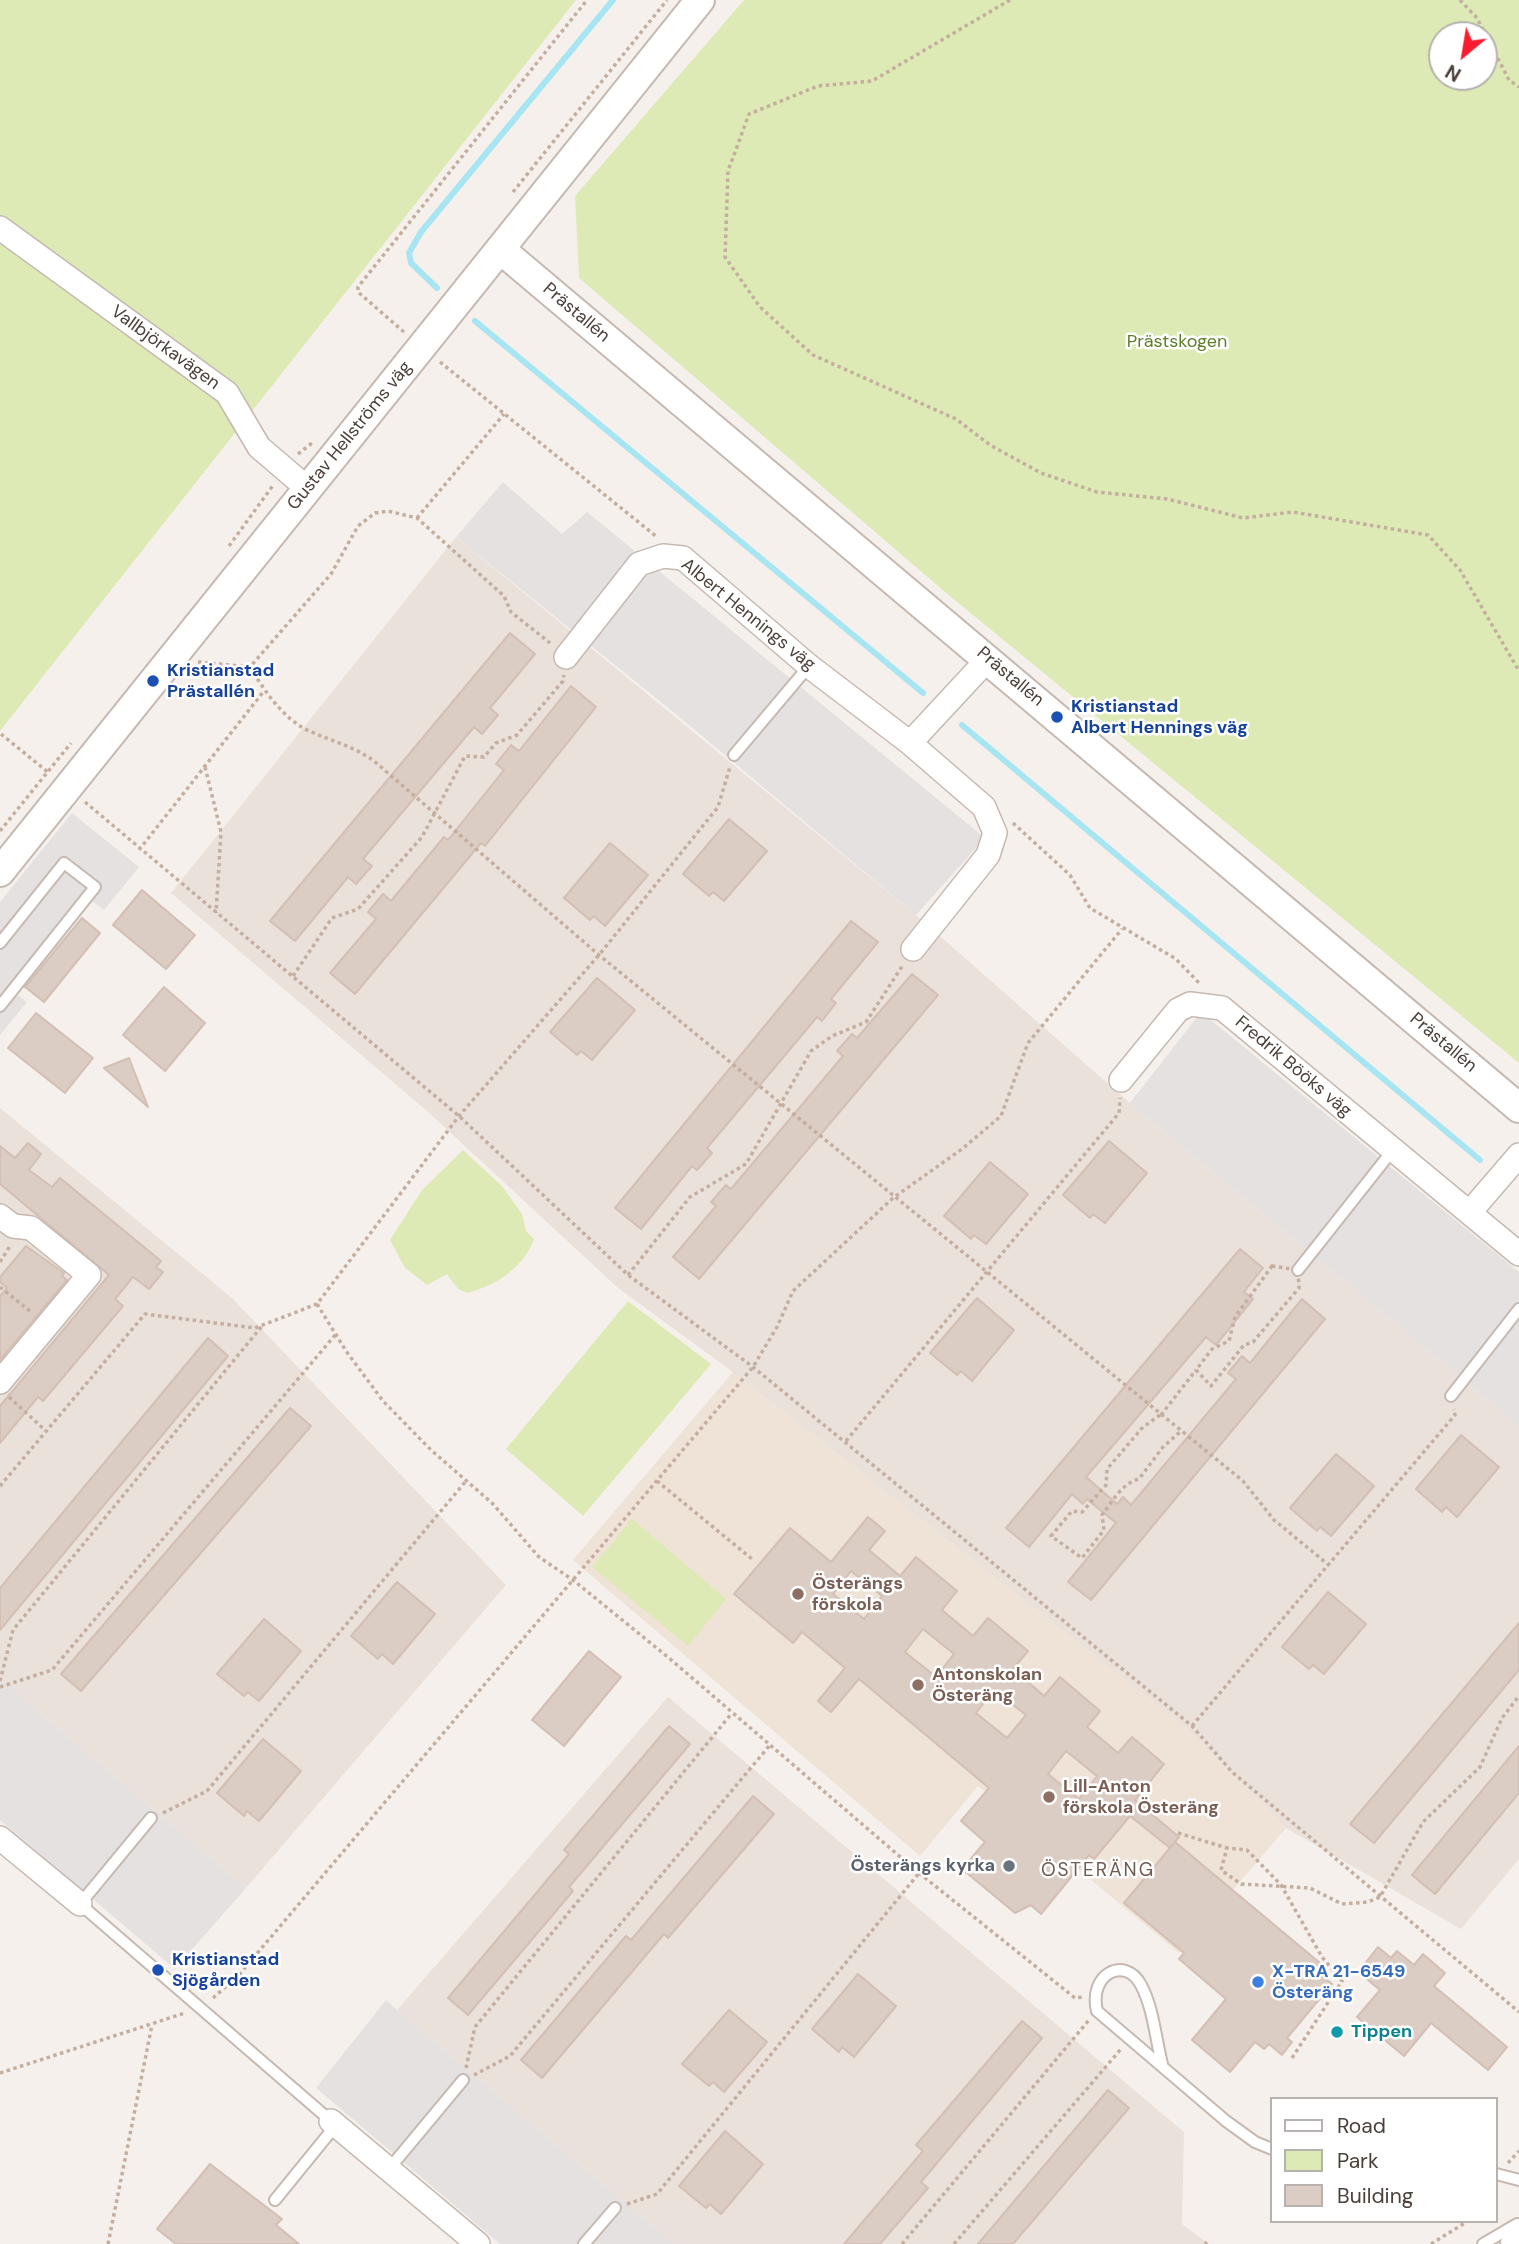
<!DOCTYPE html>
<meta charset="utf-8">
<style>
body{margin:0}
#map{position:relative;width:1519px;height:2244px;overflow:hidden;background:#f6f0ec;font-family:"DM Sans",sans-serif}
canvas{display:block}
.legend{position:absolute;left:1270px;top:2097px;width:228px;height:126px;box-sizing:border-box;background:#fff;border:2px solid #b7b2b0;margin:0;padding:9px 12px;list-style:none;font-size:21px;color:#4b3f39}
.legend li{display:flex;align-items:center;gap:14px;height:35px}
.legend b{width:35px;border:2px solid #b7b2b0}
.north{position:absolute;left:1428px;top:21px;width:70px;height:70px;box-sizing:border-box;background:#fff;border:2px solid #b7b2b0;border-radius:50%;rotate:210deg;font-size:19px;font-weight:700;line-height:28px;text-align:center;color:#4b3f39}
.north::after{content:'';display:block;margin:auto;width:24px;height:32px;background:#fc1c2f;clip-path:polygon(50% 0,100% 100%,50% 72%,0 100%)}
</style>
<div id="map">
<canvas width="1519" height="2244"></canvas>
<ul class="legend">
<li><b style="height:9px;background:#fff"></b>Road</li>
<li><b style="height:19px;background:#deeab5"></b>Park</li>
<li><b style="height:19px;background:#dbccc4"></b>Building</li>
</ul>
<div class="north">N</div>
</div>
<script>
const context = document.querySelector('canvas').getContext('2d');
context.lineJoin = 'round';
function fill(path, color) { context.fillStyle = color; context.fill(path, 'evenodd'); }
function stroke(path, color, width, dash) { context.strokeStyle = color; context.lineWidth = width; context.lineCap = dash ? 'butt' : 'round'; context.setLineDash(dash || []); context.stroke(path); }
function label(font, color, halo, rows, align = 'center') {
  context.font = font + ' "DM Sans",sans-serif'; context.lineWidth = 5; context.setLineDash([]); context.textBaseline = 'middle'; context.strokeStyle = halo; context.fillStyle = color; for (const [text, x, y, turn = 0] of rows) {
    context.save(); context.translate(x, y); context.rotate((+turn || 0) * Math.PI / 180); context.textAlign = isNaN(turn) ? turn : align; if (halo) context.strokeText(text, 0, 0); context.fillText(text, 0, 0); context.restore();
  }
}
fill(new Path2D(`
 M456,537L916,915L1130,1103L1519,1426V1859L1461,1929L1286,1828L1185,1727L733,1372L618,1288L427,1111L171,893Z
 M0,1108L232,1298L506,1585L246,1888L0,1679Z
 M668,1697L1184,2132L1182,2224L1209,2244H674L397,2010Z`), '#eae1da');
fill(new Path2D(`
 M733,1372L1185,1727L1286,1828L1179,1953L978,1786L920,1856L573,1560Z`), '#efe2d6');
fill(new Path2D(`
 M0,0H576L0,731Z
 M744,0H1519V1063L945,592L579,278L575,196ZM1484,35V77H1442V35Z
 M463,1150L502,1186L522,1214L526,1231L534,1239C524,1267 496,1286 467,1293L458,1289L447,1274L427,1285L405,1268L390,1240L422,1190Z
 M628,1301L711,1364L583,1516L506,1449Z
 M632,1519L726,1599L688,1646L592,1567Z`), '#deeab5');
fill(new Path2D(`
 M503,482L562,534L587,512L985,838L916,915L677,715L456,537Z
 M72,813L139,867L104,910L92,901L17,994L27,1002L0,1035V902Z
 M1201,1012L1519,1272V1426L1130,1103Z
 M0,1679L246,1888L175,1969L0,1820Z
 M386,2000L397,2010L674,2244H500L316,2088Z`), '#e5e1e0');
stroke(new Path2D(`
 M437,288L411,263L409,253L421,232L613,0
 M475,321L923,693
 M962,725L1480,1160`), '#a8e5f2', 6);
const building = new Path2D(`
 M510,633L535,654L490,708L498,715L482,734L474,727L363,859L372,866L356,884L348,877L295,941L270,921Z
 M571,686L596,707L485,846L481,843L355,994L330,973L376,919L368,912L383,894L391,901L444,837L448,840L504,770L496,764L511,745L519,751Z
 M729,819L767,851L724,901L713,892L709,896L683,874Z
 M610,843L648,875L605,926L594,916L590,920L564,898Z
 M142,890L195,935L166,969L113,925Z
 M82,918L100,933L44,1002L25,987Z
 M851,921L878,942L831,999L836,1003L822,1021L817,1017L707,1148L712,1153L697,1170L692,1166L641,1229L615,1208Z
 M912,974L938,995L699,1279L673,1257L716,1206L711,1202L726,1185L731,1189L843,1056L837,1051L852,1034L857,1038Z
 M597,978L635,1010L592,1060L581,1051L577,1055L550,1032Z
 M164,987L205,1023L165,1071L123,1035Z
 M36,1013L93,1058L65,1093L8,1048Z
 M129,1058L148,1107L104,1068Z
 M1109,1141L1147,1173L1105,1223L1093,1214L1090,1218L1063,1195Z
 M28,1143L41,1154L29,1170L52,1187L60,1178L161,1261L156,1267L163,1272L149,1289L133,1277L115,1299L123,1306L43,1401L38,1397L0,1443V1406L109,1275L0,1184V1146L15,1158Z
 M990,1162L1028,1194L986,1244L974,1235L971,1239L944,1216Z
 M26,1246L64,1273L62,1276L67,1280L0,1360V1296L7,1288L0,1282V1277Z
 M1240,1249L1263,1268L1244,1292L1253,1299L1216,1345L1206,1337L1086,1477L1117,1504L1123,1497L1131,1505L1236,1379L1228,1373L1242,1356L1250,1363L1302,1299L1325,1319L1091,1600L1068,1582L1116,1523L1087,1499L1083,1504L1072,1494L1029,1547L1006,1528Z
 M977,1298L1014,1330L972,1381L961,1371L957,1375L930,1353Z
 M208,1338L228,1356L0,1630V1588Z
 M290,1408L311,1426L81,1691L61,1674Z
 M1461,1435L1499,1467L1457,1517L1446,1507L1442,1512L1416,1489Z
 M1336,1454L1374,1486L1331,1536L1320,1527L1317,1531L1290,1508Z
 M868,1517L885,1531L869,1550L900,1576L916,1557L957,1591L942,1610L973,1636L988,1618L1028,1651L1013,1669L1044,1696L1060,1677L1100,1711L1087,1727L1118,1753L1132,1737L1164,1764L1135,1800L1179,1837L1170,1848L1130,1816L1094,1859L1089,1855L1041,1914L1031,1905L1015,1913L962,1869L985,1842L961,1821L989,1788L859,1679L831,1712L818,1701L845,1668L802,1632L793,1643L734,1594L790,1528L831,1562ZM851,1571L882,1596L864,1619L833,1594ZM923,1629L954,1654L936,1677L905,1652ZM994,1690L1026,1715L1007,1738L976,1713ZM1066,1751L1097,1776L1079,1799L1048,1774Z
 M397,1582L435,1614L393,1664L382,1654L378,1659L351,1636Z
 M1328,1592L1366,1624L1324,1674L1313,1665L1309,1669L1282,1647Z
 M264,1619L301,1651L259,1701L248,1692L244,1696L217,1674Z
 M1519,1623V1670L1374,1843L1350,1824Z
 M589,1651L621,1677L564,1746L532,1720Z
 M669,1726L690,1744L569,1887L573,1891L468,2015L448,1998L569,1854L564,1850Z
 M263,1739L301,1771L259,1821L247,1811L244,1816L217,1793Z
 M1519,1746V1793L1435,1894L1412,1875Z
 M753,1796L774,1814L668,1938L664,1934L542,2078L521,2060L626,1936L631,1940Z
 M1175,1842L1320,1963L1315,1970L1332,1984L1287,2038L1292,2042L1282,2055L1269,2044L1264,2049L1255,2042L1230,2072L1192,2040L1226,1999L1179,1959L1184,1953L1124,1903Z
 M1378,1947L1391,1958L1397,1951L1414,1965L1423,1954L1445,1973L1434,1986L1507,2047L1488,2070L1431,2023L1404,2056L1357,2017L1380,1990L1358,1972Z
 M858,1974L896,2006L854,2057L842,2047L839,2052L812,2029Z
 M729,2010L767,2042L724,2092L713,2082L709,2086L682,2064Z
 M1022,2021L1042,2038L921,2182L928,2188L880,2244H844L923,2151L916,2145Z
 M1108,2090L1129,2108L1013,2244H978Z
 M725,2131L763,2164L721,2214L710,2204L706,2208L679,2186Z
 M210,2164L282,2219L276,2225L299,2244H176L157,2229Z`);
fill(building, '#dbccc4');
stroke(building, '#d3bfb4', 2);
const service = new Path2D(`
 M734,755L809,666
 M0,943L64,863L95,887L0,1006
 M1298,1270L1392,1151
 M1451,1396L1519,1309
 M151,1818L80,1904L331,2121
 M1162,2064C1156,2040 1153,2007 1141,1985C1125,1955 1088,1974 1097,2011L1226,2121L1255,2142L1272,2149
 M389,2169L463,2080
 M1496,2174L1519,2180
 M275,2200L336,2125
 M584,2244L615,2208
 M1483,2244L1517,2224`);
const minor = new Path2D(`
 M0,228L227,393L259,447L308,489
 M566,657L639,564L663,556L683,558L809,666L910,743L984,807L995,833L988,855L913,949
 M910,743L988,659
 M1121,1080L1178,1010L1190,1004L1222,1008L1519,1254
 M1470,1212L1519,1155
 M0,1216L13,1226L31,1228L89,1275L0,1382
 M0,1838L80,1904
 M331,2121L478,2244`);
const tertiary = new Path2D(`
 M500,249L1519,1108
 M0,872L700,0
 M1515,2244L1519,2234`);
stroke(service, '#c5b9b1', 14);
stroke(minor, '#c5b9b1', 26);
stroke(tertiary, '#c5b9b1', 32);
stroke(new Path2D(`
 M1010,0L872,81L818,86L749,114L728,171L725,257L760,307L813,355L956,419L990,445L1041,473L1097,492L1167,499L1243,518L1293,512L1428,535L1460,570L1519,671
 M1460,0L1477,18L1509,80L1519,87
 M513,192L667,0
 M404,332L358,292V287L587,0
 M440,362L657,537
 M298,454L312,443
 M417,518L504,414
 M229,546L274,484
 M198,662L250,667L331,574L358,526L375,513L388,511L417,518L504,596L511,612L550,643
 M250,667C264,690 283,719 309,731C332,741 353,746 374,761L599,955L1243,1481L1274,1520L1330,1566
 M1,734L49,773
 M205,767L221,832L216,913
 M85,802L459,1116L628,1275L753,1367L1192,1726L1232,1772L1519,2012
 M1013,823L1070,875L1090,908L1176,959L1201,985
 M0,831L71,743
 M139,850L264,691
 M293,976L332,918L358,909L422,837L465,756L484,757L496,743L517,735L563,681L564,675
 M0,1262L10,1246
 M1272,1266L1298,1270L1299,1288L1253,1342L1244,1345L1211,1386L1196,1370L1212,1349L1229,1341L1235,1317Z
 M628,1275L690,1197L746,1164L811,1051L832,1036L866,1022L903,965
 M0,1287L31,1312
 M317,1304L346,1351L383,1401L431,1450L492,1503L539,1557L573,1580L669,1658L919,1873L1075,1998L1083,1997
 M9,1397L46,1431
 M1160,1415L1143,1427L1107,1469L1106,1485L1082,1512L1072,1511L1051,1536L1082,1558L1104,1530L1102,1515C1112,1502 1122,1483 1139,1479L1163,1447L1181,1431
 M1161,1415L1196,1370
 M846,1441L1119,1113L1120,1098
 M657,1481L752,1559
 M0,1486L145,1314L255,1328L317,1304L459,1116L599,955L718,807L730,767
 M0,1681L13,1630L262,1326
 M0,1687L52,1670L336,1334
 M1192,1726L1455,1415L1454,1409
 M163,1813L207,1791L466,1481
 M1178,1833L1227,1848
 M213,1998L238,1976L753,1367L777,1327L793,1291L893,1198L962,1149L1001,1116L1028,1043L1122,929
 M1292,2058L1342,1981L1322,1957L1281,1885L1247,1850L1227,1848L1221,1870L1241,1884L1310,1888L1342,1904L1368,1902L1380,1897L1423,1822L1480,1767L1502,1718L1519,1696
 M466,2068L475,2027L732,1713
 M0,2073L185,2013
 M474,2075L510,2056L770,1745
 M1508,2163L1519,2151
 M627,2204L657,2194L919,1873
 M108,2244L152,2025
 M902,2244L1089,2020
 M954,2244L1121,2049
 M1205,2244L1207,2242
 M1431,2244L1468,2221`), '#c4ae9f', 3.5, [3.5, 3.5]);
stroke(service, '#fff', 10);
stroke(minor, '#fff', 23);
stroke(tertiary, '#fff', 28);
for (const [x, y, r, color] of [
 [153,681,7,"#1a4fb4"],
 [1057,717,7,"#1a4fb4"],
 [798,1594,7,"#8d6e63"],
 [918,1685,7,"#8d6e63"],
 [1049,1797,7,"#8d6e63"],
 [1009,1866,7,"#6b7280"],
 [158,1970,7,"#1a4fb4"],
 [1258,1982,7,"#3f7fe0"],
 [1337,2032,7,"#0f9aa8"]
]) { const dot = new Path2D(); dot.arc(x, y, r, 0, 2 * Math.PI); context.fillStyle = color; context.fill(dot); stroke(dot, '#fff', 2.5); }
label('18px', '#4b3f39', '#fff', [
 ["Prästallén",576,313,40],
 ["Vallbjörkavägen",165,348,36],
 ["Gustav Hellströms väg",350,436,-51],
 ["Albert Hennings väg",748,615,39],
 ["Prästallén",1010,677,40],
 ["Prästallén",1443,1043,40],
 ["Fredrik Bööks väg",1293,1067,40]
]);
label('18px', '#5e7e2a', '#fff', [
 ["Prästskogen",1177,342]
]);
label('bold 18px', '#164399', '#fff', [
 ["Kristianstad",167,671],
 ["Prästallén",167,692],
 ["Kristianstad",1071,707],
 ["Albert Hennings väg",1071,728],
 ["Kristianstad",172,1960],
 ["Sjögården",172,1981]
], 'left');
label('bold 18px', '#785e54', '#fff', [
 ["Österängs",812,1584],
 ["förskola",812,1605],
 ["Antonskolan",932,1675],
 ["Österäng",932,1696],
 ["Lill-Anton",1063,1787],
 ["förskola Österäng",1063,1808]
], 'left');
label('bold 18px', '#5b616d', '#fff', [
 ["Österängs kyrka",995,1866]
], 'right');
label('bold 18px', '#366cbe', '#fff', [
 ["X-TRA 21-6549",1272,1972],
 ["Österäng",1272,1993]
], 'left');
label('bold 18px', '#0d838f', '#fff', [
 ["Tippen",1351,2032]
], 'left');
context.letterSpacing = '2px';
label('19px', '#6e5b50', '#fff', [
 ["ÖSTERÄNG",1098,1871]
]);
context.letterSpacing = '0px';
</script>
